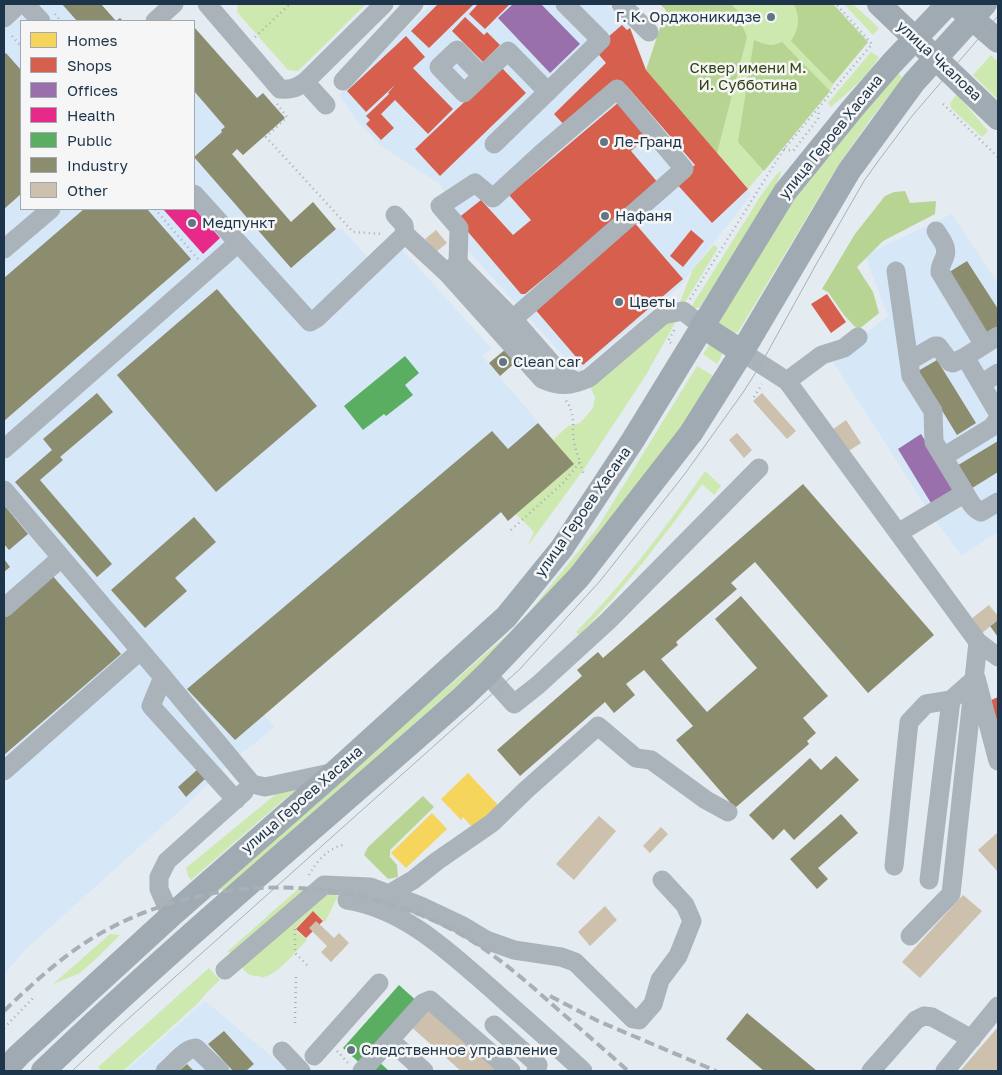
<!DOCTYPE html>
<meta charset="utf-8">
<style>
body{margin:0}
#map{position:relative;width:1002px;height:1075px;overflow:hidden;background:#e4ebf1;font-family:"Golos Text",sans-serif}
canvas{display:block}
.frame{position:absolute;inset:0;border:5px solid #1d354b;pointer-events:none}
.legend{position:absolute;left:20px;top:20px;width:175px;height:190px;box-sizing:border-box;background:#f6f6f6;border:1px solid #9fa9b2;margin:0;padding:6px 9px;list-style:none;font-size:15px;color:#1d354b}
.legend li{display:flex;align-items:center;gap:10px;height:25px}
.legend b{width:25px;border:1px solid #9fa9b2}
</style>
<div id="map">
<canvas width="1002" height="1075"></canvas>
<div class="frame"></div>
<ul class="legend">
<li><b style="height:14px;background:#f6d55c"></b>Homes</li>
<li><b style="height:14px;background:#d6604d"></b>Shops</li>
<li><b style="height:14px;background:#9970ab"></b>Offices</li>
<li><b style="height:14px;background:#e7298a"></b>Health</li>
<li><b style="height:14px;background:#5aae61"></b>Public</li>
<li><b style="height:14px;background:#8c8c6e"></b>Industry</li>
<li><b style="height:14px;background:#cdc0ac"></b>Other</li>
</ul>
</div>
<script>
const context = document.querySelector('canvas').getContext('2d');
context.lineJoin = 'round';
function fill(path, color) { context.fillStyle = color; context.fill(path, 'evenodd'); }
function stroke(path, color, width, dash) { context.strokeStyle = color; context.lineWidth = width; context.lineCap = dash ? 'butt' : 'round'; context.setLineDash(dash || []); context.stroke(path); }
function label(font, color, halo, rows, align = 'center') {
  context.font = font + ' "Golos Text",sans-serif'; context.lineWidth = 5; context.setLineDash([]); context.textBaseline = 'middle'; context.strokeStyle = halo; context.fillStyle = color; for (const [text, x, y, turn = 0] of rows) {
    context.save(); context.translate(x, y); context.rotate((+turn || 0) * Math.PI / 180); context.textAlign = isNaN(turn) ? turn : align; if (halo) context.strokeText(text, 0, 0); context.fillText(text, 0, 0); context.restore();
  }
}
fill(new Path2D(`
 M4,4H101L116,21L120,18L123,21H21V209H194V27L257,98L263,93L285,118L243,155L237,149L232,154L291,221L313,202L336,229H342L369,259L392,238L491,348L482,356L574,464L508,521L501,513L264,715L275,727L233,760L186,805L25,950L4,975Z
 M431,4H606L630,28L646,70L748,189L751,195L678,288L578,372L444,224L457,213L440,184L381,146L358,122L339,95Z
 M952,214L998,284V532L962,555L934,519L832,360L888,316L865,255Z
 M205,1001L289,1071H126Z`), '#d6e7f8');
fill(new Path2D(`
 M238,4H366L298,71L288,70L237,12Z
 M660,4H833L868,42L833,84L830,91L748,189L646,70L666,10Z
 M844,4H853L879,28L873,35Z
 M871,52L879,57C866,78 849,91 831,107L828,103Z
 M991,55L998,62V100L973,75Z
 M898,73L903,78L870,120L839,164L738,332L732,334L718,325L717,318L795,199L828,155Z
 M957,94L988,131L982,137L951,108L950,103Z
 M782,170L770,200L700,307L693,309L691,307L762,194L777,174Z
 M714,245L718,248L684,304L680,302L693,269Z
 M671,321L675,323L646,375L584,469L527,547L534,532L516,514L573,464L553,440L568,426L580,423L593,408L595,397L590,387L658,328Z
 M711,342L724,351L717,364L703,354Z
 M697,366L715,377L690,418L593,548L516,634L225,890H216L508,634L531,610L598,527Z
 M705,471L721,486L714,495L702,484C663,538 625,588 579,635L576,632C624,583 666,528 705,471Z
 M287,785H303L282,801L191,880L188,876L186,868Z
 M298,889L305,890L234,953L227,952Z
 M320,892L338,896L325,922L313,911L295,929L307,940C294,953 279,974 261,978L260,976C252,977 246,974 242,967Z
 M110,934L120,935L97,958L80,973L53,984Z
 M209,968L220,980L209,990L197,1004L123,1071H101L98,1067Z`), '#cde9af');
fill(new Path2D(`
 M660,4H731L742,15V25L747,37L717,153L646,70L666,10Z
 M794,4H833L868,42L833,84L791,41C800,27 800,19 794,4Z
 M754,40C765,45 772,47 782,42L830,91L764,171L738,142Z
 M905,191L910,203L936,201L935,214L883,241L857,267L873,292L879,313L858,330L844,315L828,292L822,289L855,234L885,196L894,192Z
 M423,796L434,807L390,850V857L397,865L398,877L388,879L364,855L368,847Z`), '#b7d493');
fill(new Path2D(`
 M468,773L498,805L473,828L463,817L461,820L441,799Z
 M432,813L447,829L406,868L391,853Z`), '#f6d55c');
fill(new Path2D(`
 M438,4H474L429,48L411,31Z
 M478,4H510L485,29L469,14Z
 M465,17L484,35L487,32L500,45L483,62L452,31Z
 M622,25L627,30L630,28L646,70L748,189L712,223L675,182L695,165L626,85L610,90L566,127L554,114L606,63L594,49Z
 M406,36L425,57L413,68L453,109L428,134L395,100L381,114L394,128L381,140L366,124L370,120L366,116L389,94L388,93L395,85L366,112L347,91Z
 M501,67L526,93L440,176L415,149Z
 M619,102L647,136L631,151L659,184L525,294H521L457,219L481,200L513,235L531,220L509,195Z
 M633,221L683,279L583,365L533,307Z
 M691,230L704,241L683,267L670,256Z
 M827,294L846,322L831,333L811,304Z
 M998,697V723L989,701Z
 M313,911L323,921L306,938L296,929Z`), '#d6604d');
fill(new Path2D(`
 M513,4H541L580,44L550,73L498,18Z
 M921,434L958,494L934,508L898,449Z`), '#9970ab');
fill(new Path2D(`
 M163,209H195L220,238L203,254Z`), '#e7298a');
fill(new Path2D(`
 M405,356L419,373L405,385L413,395L386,416L384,414L363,430L344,406Z
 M399,985L419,1003L363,1066L343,1048Z
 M378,1061L389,1071H369Z`), '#5aae61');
fill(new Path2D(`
 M62,4H101L116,21L120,18L123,21H77Z
 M194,27L257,98L263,93L285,118L243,155L237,149L232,154L291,222L313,202L336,229L291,268L194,157L222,132L221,130L225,127L194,91Z
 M6,53L21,70V194L4,209V55Z
 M84,209H147L191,259L4,421V278Z
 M967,261L998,309V331L986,339L946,274Z
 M217,289L317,406L216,492L117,375Z
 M507,348L517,361L500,376L489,363Z
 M937,360L976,423L957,435L918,371Z
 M97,393L113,412L60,457L63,460L40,480L112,564L97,577L15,482L52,450L43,439Z
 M538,423L574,464L508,521L501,512L235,740L187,689L492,431L508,449Z
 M998,441V472L969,490L955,467Z
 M803,484L934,635L868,693L755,562L731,583L737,589L676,642L678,645L661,659L707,712L757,668L715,619L741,596L828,696L803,718L816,733L807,741L809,744L735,808L676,740L693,726L644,670L626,684L635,695L614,713L605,702L520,776L497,750L582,676L577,670L598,652L603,658Z
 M4,505L28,534L9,550L4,544Z
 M194,517L216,542L175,578L187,591L145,628L111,590Z
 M4,559L10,567L4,572Z
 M51,574L121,654L4,755V615Z
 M998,620V637L990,626Z
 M836,756L859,780L794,840L784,829L773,840L749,815L810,758L821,770Z
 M198,769L206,778L186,797L178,787Z
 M841,814L858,833L818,868L828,879L817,889L790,859Z
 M747,1013L817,1071H764L726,1039Z
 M224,1031L254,1064L246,1071H233L208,1044Z
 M187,1064L194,1071H179Z`), '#8c8c6e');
fill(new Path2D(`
 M436,230L447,243L436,252L425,239Z
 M762,393L796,431L787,439L753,401Z
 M846,420L861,443L847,452L832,430Z
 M737,433L752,450L744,458L729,440Z
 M989,605L998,616V620L982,633L971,619Z
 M599,816L616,831L574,880L556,864Z
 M661,827L668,834L650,853L643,846Z
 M998,832V872L978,850Z
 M963,895L982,911L920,978L902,962Z
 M605,906L617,920L590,946L578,932Z
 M316,921L334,938L339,933L349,943L331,962L321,952L327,946L309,928Z
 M427,1004L502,1071H461L409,1025Z
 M998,1027V1071H960Z`), '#cdc0ac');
stroke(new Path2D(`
 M55,14L61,21
 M12,36L21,46
 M255,37L290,4
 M277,104L287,117L266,137L353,232L383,234
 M943,104L998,157
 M784,149L793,151L818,119L819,110
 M155,209L198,259
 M690,299L784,149L872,44L836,4
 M671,343L668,341L676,327
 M754,397L762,384
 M580,462L584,475
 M511,530L563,483L580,462C578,455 575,449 574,442C571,424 577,416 565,399
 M309,875C317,861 327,849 343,845
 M295,929V953L309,967
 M295,1023L296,974
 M4,1028L34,997
 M337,1051L349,1064`), '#a7aeb5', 2.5, [1, 4]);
stroke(new Path2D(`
 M25,4L41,21
 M207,4L280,89C291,90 296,88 305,82L384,4
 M621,4L649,32
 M4,18L19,4
 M155,21L174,4
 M482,76L457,50L439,67L464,93L508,51L548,92
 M343,81L414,4
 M305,82L326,105
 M494,144L601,40L565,4
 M194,194L310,322L317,318L405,234L447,273L458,263L513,319L561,374L578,382
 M395,215L404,225L405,234
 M936,231C942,241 950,248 943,261C941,265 940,267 940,272L984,345
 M4,249L51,209
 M458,263L459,228L440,206L475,183L493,198L543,152L617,89L684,169L513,319
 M896,271L911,376L933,411L934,442L965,493L898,533
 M447,273L542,379C560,387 570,386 589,378L663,315L683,311L702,326
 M742,352L787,381L978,642L998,657
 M909,361L935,346H938L950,362L953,363L965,357
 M998,373L981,384L998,413
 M787,381L822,355L844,348L858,337
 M981,384L965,357L998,336
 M4,449L238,243
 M943,457L992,427L998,419
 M4,490L163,677
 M965,493C969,500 973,509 981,512L998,502
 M4,608L61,558
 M487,674L514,704L538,685L608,621L759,468
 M4,771L140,651
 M236,800L151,706L163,677L252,784L265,787L335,772
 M894,866L909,722L926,704L951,700
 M929,880L951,700L976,678L998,761
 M389,894L413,880L437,861L492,823L526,790L598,726L636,758L651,760L706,800L728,812
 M347,900C406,909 451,954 495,992C524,1018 554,1044 583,1071
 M174,913L166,905L159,889V877L167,861L244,792
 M910,936L951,894L978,642
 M225,970L324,885L370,887L423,907L461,925L486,940L514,950L561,957L575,962L633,1019L639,1020L653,1004L660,980L678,956L692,921L685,905L662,880
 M494,1025L534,1061L538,1065L536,1071
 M390,1040L424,1071
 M282,1051L301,1071
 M314,1056L379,983
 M165,1071C174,1064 185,1048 196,1048L220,1071
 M362,1071L423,1003L430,1000L511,1071
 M871,1071L916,1020L924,1016L932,1017L972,1039
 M945,1071L998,1006`), '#aab2ba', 19);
stroke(new Path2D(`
 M879,4L998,118
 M960,8L998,41
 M702,326L742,352
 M4,1071L19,1055L174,913L335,772L506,617L562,548L633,440L785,192L853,108L892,63L948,4
 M43,1071C178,941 323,821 463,697L487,674L579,577L691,433L742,352L849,171L914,82L985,4`), '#a0aab3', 24);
stroke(new Path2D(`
 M72,1071L119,1027L519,670L600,581L684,475L744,391L761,364L818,261L864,181L879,160L912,116L998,16`), '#a8b0b6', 1);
stroke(new Path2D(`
 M550,996L598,1021L716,1071
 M4,1011C31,985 59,959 91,939C202,871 349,871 462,935C495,954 526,981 554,1006C579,1028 604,1049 628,1071`), '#a8b0b6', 4, [10, 5]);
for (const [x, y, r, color] of [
 [771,17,5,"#637585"],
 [604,142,5,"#637585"],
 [605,216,5,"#637585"],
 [192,223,5,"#637585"],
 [619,302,5,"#637585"],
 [503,362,5,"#637585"],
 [351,1050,5,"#637585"]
]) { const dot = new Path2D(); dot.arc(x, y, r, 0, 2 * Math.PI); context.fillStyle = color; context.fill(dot); stroke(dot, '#f6f6f6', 2); }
label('15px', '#1d354b', '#f6f6f6', [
 ["Г. К. Орджоникидзе",761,17,"right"],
 ["Ле-Гранд",614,142],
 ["Нафаня",615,216],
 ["Медпункт",202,223],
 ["Цветы",629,302],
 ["Clean car",513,362],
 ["Следственное управление",361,1050]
], 'left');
label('15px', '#1d354b', '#f6f6f6', [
 ["улица Чкалова",939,61,43],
 ["улица Героев Хасана",831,137,-51],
 ["улица Героев Хасана",583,512,-55],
 ["улица Героев Хасана",302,800,-41]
]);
label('15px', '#334515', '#f6f6f6', [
 ["Сквер имени М.",748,68],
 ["И. Субботина",748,85]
]);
</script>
